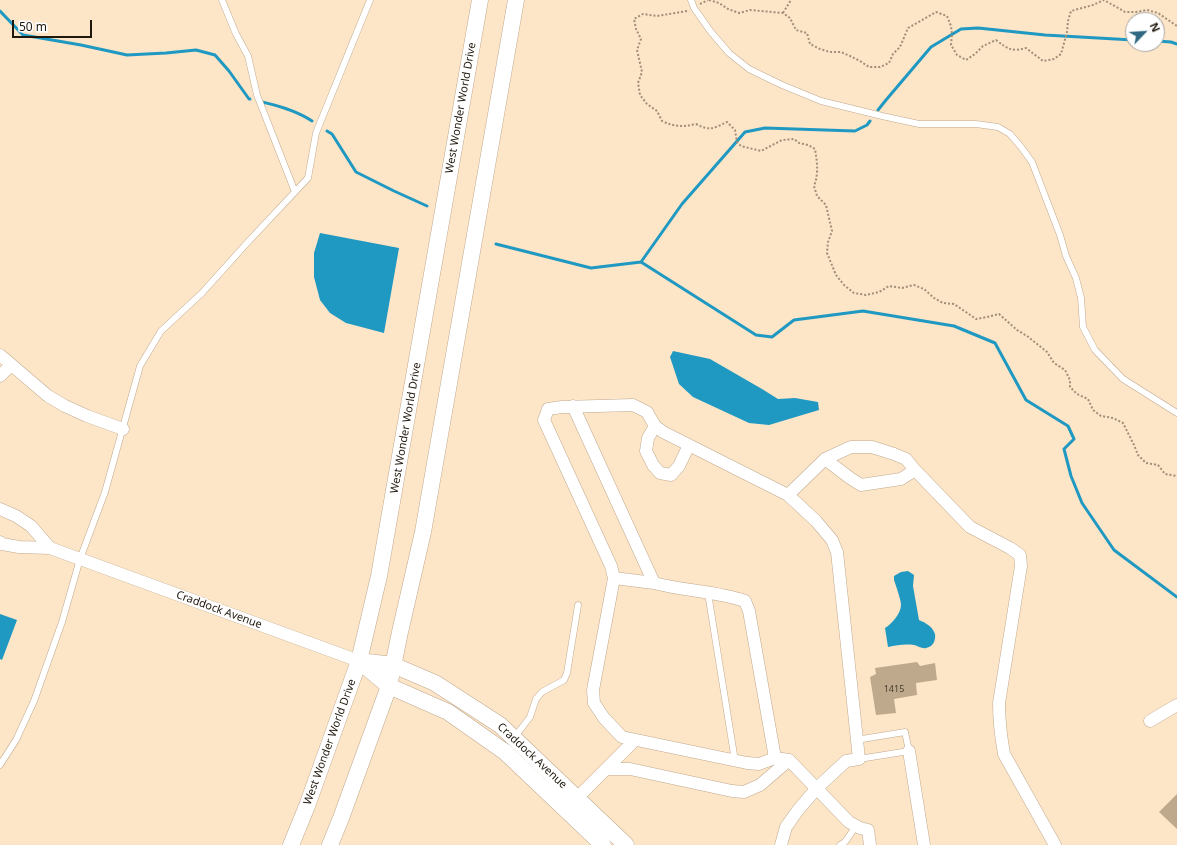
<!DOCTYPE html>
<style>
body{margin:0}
#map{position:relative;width:1177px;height:845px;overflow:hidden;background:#fde5c8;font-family:"Noto Sans",sans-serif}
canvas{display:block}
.north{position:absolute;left:1125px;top:12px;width:40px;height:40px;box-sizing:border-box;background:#fff;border:1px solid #a6a39e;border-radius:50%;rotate:65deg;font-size:11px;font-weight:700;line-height:16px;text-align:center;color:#20180d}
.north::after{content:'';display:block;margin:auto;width:14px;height:18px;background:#2e6981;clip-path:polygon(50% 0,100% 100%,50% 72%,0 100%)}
.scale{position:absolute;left:12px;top:20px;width:80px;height:18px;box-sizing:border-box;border:2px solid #20180d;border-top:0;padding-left:5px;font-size:12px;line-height:14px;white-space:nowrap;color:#20180d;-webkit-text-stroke:3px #fff;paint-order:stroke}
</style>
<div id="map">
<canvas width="1177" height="845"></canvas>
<div class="north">N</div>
<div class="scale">50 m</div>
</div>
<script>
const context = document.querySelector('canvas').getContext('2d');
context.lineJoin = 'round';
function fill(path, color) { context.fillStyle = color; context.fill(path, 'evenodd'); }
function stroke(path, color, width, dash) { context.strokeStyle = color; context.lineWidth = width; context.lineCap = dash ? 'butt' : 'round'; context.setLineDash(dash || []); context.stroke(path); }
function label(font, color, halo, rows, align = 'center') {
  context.font = font + ' "Noto Sans",sans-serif'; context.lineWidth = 3; context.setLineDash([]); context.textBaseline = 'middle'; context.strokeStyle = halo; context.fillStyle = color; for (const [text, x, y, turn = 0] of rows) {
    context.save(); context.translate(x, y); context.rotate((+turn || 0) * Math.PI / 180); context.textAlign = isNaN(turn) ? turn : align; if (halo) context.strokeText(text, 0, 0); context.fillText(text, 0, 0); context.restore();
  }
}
fill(new Path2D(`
 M320,233L399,248L384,333L346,323L330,313L320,300L314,277V253Z
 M673,351L710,359L762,389L778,399L795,398L818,402L819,410L769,425L749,423L693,397L679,384L670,357Z
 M908,571L914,575L913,586L919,620C926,623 932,626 935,634C936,640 933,647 926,648C922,649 918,646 914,645C905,644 897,645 888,647L885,628C892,624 901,613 901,605C901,600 896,586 894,580V576L901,572Z
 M0,614L17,620L2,660L0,659Z`), '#1f99c2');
stroke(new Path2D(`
 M0,11L23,35L81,45L127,55L166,53L196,50L215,55L229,71L249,99H250
 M1157,41L1171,42L1177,44
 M262,102C280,106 297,111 312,121
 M878,110L886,100L931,47L961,29L978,28L1045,35L1133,40
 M327,131L332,134L356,172L394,191L427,206
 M496,244L591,268L641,262L756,335L772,337L794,320L863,311L954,326L995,343L1026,400L1068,426L1074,439L1064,449L1071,476L1082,503L1114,550L1177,597
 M641,262L682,204L745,132L765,128L855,131L867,125L870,121`), '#1f99c2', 3);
fill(new Path2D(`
 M917,662L920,666L935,663L937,680L916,683L917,695L894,699L896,713L876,715L870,677L876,674L875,668Z
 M1177,794V829L1159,812Z`), '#bfa98d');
const lane = new Path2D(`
 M222,0L236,34L248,56L257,95L295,192
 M691,0L694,8L711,32L729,53L749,69L782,85L821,101L882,116L919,124H976L998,127L1010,134L1021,147L1032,162L1037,175L1060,235L1066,256L1076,278L1081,298L1083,327L1095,350L1123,379L1177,413
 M708,593L735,761
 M514,738L530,717L536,699L542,692L564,680L567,673L578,605
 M856,740L905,732L909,751L859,759
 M0,765L16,740L34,701L62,622L80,559L105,492L140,366L161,331L202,293L247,243L308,178L316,133L370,0
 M840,845L845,842L856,826`);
const street = new Path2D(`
 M0,355L48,396L65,406L87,416L123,429
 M0,376L11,365
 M573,406L654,583C684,591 716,591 745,601L749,611L775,758
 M655,426L648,438L646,451L653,465L660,473L671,475L679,466L689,445
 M825,459L850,478L861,485L901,479L915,470
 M788,495L825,459L851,447H872L894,454L906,459L915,470L970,527L1010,548L1020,555L1021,566L999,703C999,720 1001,737 1004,754L1055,845
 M0,509L16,516L31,526L50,548
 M0,542L2,544L19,547L50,548L359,661
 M614,578L654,583
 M1150,721L1177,705
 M909,751L924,845
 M606,769H630L732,791L744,792L760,785L789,760
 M577,798L635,740
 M781,845L786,827L798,810L817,788L846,761L859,759L837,552L832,540L816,521L788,495L663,432L655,426L647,412L633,405L562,407L548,409L544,420L611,566L614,578L593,690L594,703L604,718L622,737L747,763L759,764L775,758L789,760L849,822L860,828L868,830L870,845`);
const secondary = new Path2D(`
 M359,661L393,665L435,683L500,725L626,845
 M359,661L389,686L448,712L505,752L603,845
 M291,845L307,806L359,661L379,576L480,0
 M330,845L341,818L389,686L400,632L423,532L516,0`);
stroke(lane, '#bfa98e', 7);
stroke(street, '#bfa98e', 13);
stroke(secondary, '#bfa98e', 17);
stroke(new Path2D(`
 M709,0L719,3L728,9L739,13L750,10L783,13L790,18L796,30L807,33L810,44L820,49L830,52H841L850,56L860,61L869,67H880L889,63L893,54L900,47L908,28L936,12L947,16L951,26L952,34L951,45L957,55L966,60L975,54L983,46L996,40C1008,49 1011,52 1026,48L1043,61L1054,59L1061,54L1067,32L1068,21L1071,11L1093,5L1104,0L1125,12H1136L1147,10L1158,13L1177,26
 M700,4L708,0
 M687,11L657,16L643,14L634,19L636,29L641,39L637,50L642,72L638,83L640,95L647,104L657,111L662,121C675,127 682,127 696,124C710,131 712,129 727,122L735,130L737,142L741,146L761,151L782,140L794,139L799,143L808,145L815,149C817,162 819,173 814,186L817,196L826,205L832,231L828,242L827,253L836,275L844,285L854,293L866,295L879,292L889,286L902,288L914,285L924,289L934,298L943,303L954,304L976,319L987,317L999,314L1017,330L1027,336L1047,352L1054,363L1065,370L1070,380V387L1077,394L1088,399L1093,410L1101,416L1113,418L1123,423L1134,445L1138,455L1146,463L1158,465L1165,474L1177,476
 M783,13L791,0`), '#9f8e78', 2, [2, 2]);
stroke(lane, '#fff', 6);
stroke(street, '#fff', 12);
stroke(secondary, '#fff', 16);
label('9px', '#483c2d', null, [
 ["1415",894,689]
]);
label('11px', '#20180d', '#fff', [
 ["West Wonder World Drive",461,108,-80],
 ["West Wonder World Drive",406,428,-80],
 ["Craddock Avenue",219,610,20],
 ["West Wonder World Drive",330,742,-70],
 ["Craddock Avenue",532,756,43]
]);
</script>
